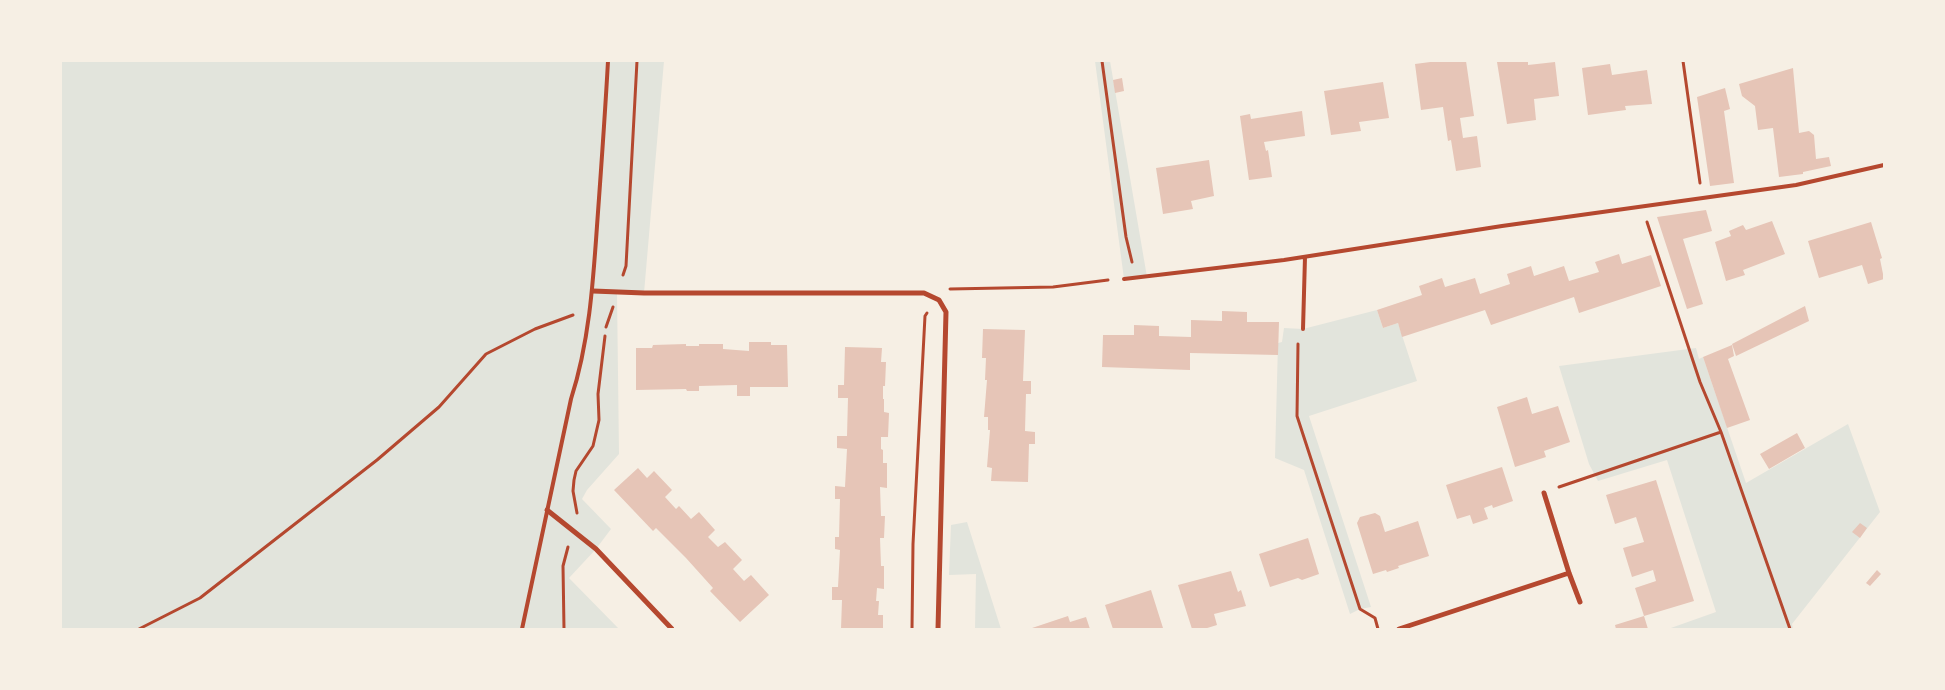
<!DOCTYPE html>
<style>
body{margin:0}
#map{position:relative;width:1945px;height:690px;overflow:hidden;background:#f6efe4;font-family:"Varela Round",sans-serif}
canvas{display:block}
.frame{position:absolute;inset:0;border:62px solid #f6efe4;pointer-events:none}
</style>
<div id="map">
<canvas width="1945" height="690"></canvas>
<div class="frame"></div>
</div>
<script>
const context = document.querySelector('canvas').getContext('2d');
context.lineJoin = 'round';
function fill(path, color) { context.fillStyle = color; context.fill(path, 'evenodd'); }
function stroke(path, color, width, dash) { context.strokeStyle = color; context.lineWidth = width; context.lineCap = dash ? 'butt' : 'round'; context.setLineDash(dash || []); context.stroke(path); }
fill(new Path2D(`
 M61,61H664L644,293H617L619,454L587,490L582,499L611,529L596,549L569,578L619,629H61Z
 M1095,61H1110L1147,277L1124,279Z
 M1377,310L1383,328L1398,323L1417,381L1309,416L1371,607L1360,609L1350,614L1304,470L1275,458L1278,343L1282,342L1284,328L1303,329Z
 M1696,348L1699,359L1703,357L1746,483L1848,424L1880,512L1792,624L1793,629H1668L1716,612L1667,460L1598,481L1589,464L1559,366Z
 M967,522L1001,629H975L976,574L949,575L951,525Z`), '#e2e4dc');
fill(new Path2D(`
 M1438,61H1466L1474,116L1460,118L1463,138L1477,136L1481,167L1456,171L1451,140L1448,141L1443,107L1421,110L1415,64Z
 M1528,61V65L1555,62L1559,96L1534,99L1536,120L1507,124L1497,62Z
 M1610,64L1612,75L1647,70L1652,104L1625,106L1626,110L1588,115L1582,68Z
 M1793,68L1799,133L1809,131L1814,135L1816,159L1829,157L1831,166L1803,172V174L1779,177L1773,128L1758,130L1755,106L1742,96L1739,84Z
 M1122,78L1124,91L1115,93L1113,80Z
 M1383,82L1389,118L1359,122L1361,131L1331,135L1324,91Z
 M1725,88L1730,109L1724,111L1734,183L1710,186L1697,97Z
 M1302,111L1305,136L1264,142L1266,151L1268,150L1272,177L1249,180L1240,116L1250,114L1251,119Z
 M1209,160L1214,196L1191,201L1193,209L1163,214L1156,168Z
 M1706,210L1712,231L1683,239L1703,304L1687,309L1657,217Z
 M1772,221L1785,254L1743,270L1745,275L1726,281L1715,242L1731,236L1729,231L1743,225L1746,230Z
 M1871,222L1882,258L1880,259L1884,279L1868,284L1862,265L1819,278L1808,241Z
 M1619,254L1622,264L1651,255L1661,286L1579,313L1574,297L1491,325L1485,310L1402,337L1398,323L1383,328L1377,310L1422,295L1419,286L1442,278L1445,287L1475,278L1480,294L1510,284L1507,274L1531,266L1534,276L1564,266L1569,281L1599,272L1595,262Z
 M1805,306L1809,321L1736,356L1732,344Z
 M1222,311L1247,312V322H1279L1278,355L1190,353V370L1102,367L1103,335H1134V325L1159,326V336L1191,337V320L1222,321Z
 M983,329L1025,330L1023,381H1031V394H1026L1025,431L1035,432V444H1029L1028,482L991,481L992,468L987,467L990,430H988V417H984L987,380H985L986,358H982Z
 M749,342H771V345H787L788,387H750V396H737V385L699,386V391H687L686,389L636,390V348H652L653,345L686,344V346H699V344H723V349L749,351Z
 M1732,345L1734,356L1728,359L1750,420L1727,428L1703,357Z
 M845,347L882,348L881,362H886L885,386H883V399H884V412L889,413L888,437H881V449L883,450V463H887V488L880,487L881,516H885L884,538H880L881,566H884V589L877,588L876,601H879L878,615H883V629H841L842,600H832V587H838L840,550L835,549V537H839L840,499H835V486L845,487L847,449L837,448V436H847L848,398H838V385H844Z
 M1527,397L1532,414L1558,406L1570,442L1544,451L1546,457L1515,467L1497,407Z
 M1797,433L1805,448L1769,469L1760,454Z
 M1502,467L1513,501L1493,508L1492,505L1484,508L1488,519L1473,524L1470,515L1457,519L1446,485Z
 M638,468L647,478L654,471L672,490L665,497L676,509L679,506L691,519L699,512L715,530L708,537L718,547L725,542L742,560L733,569L744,581L751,575L769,595L740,622L710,591L713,588L686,558L656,528L653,531L614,490Z
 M1656,480L1694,601L1644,616L1635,588L1656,581L1653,570L1632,577L1623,548L1644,542L1636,517L1615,524L1606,495Z
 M1375,513L1380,516L1385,532L1418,521L1429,556L1398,566L1399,568L1387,572L1386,570L1373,574L1357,523L1360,517Z
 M1860,523L1867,528L1860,538L1852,532Z
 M1308,538L1319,574L1302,580L1298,578L1270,587L1259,554Z
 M1877,570L1881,574L1870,586L1866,583Z
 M1231,571L1238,592L1241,590L1246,606L1214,614L1217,625L1204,629H1192L1178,585Z
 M1151,590L1163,628L1113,629L1105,605Z
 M1068,616L1070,622L1086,617L1090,629H1029Z
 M1644,616L1648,629H1616L1615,625Z`), '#e6c5b7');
stroke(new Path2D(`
 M1102,61L1126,237L1132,262
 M1683,61L1700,183
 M1647,222L1700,382L1721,432L1790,629
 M623,275L626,266L637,61
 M950,289L1053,287L1108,280
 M606,327L613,307
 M1298,344L1297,416L1360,609L1375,618L1378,629
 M1559,487L1721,432
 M577,513L573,491L574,480L576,471L593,446L599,420L598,394L605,336
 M139,629L200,598L377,460L439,407L486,354L535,329L573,315
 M564,629L563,566L568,547
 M912,629L913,544L925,316L927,313`), '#b5482f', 3);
stroke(new Path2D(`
 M1124,279L1284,260L1502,226L1796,185L1884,165
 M1303,329L1305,257
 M522,629L571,399C589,343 593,284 597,226C601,171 605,116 608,61`), '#b5482f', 4);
stroke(new Path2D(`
 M593,291L644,293H924L939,300L946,312L938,629
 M1544,493L1569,573L1580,602
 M547,510L596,549L672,629
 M1399,629L1569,573`), '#b5482f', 5);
</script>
